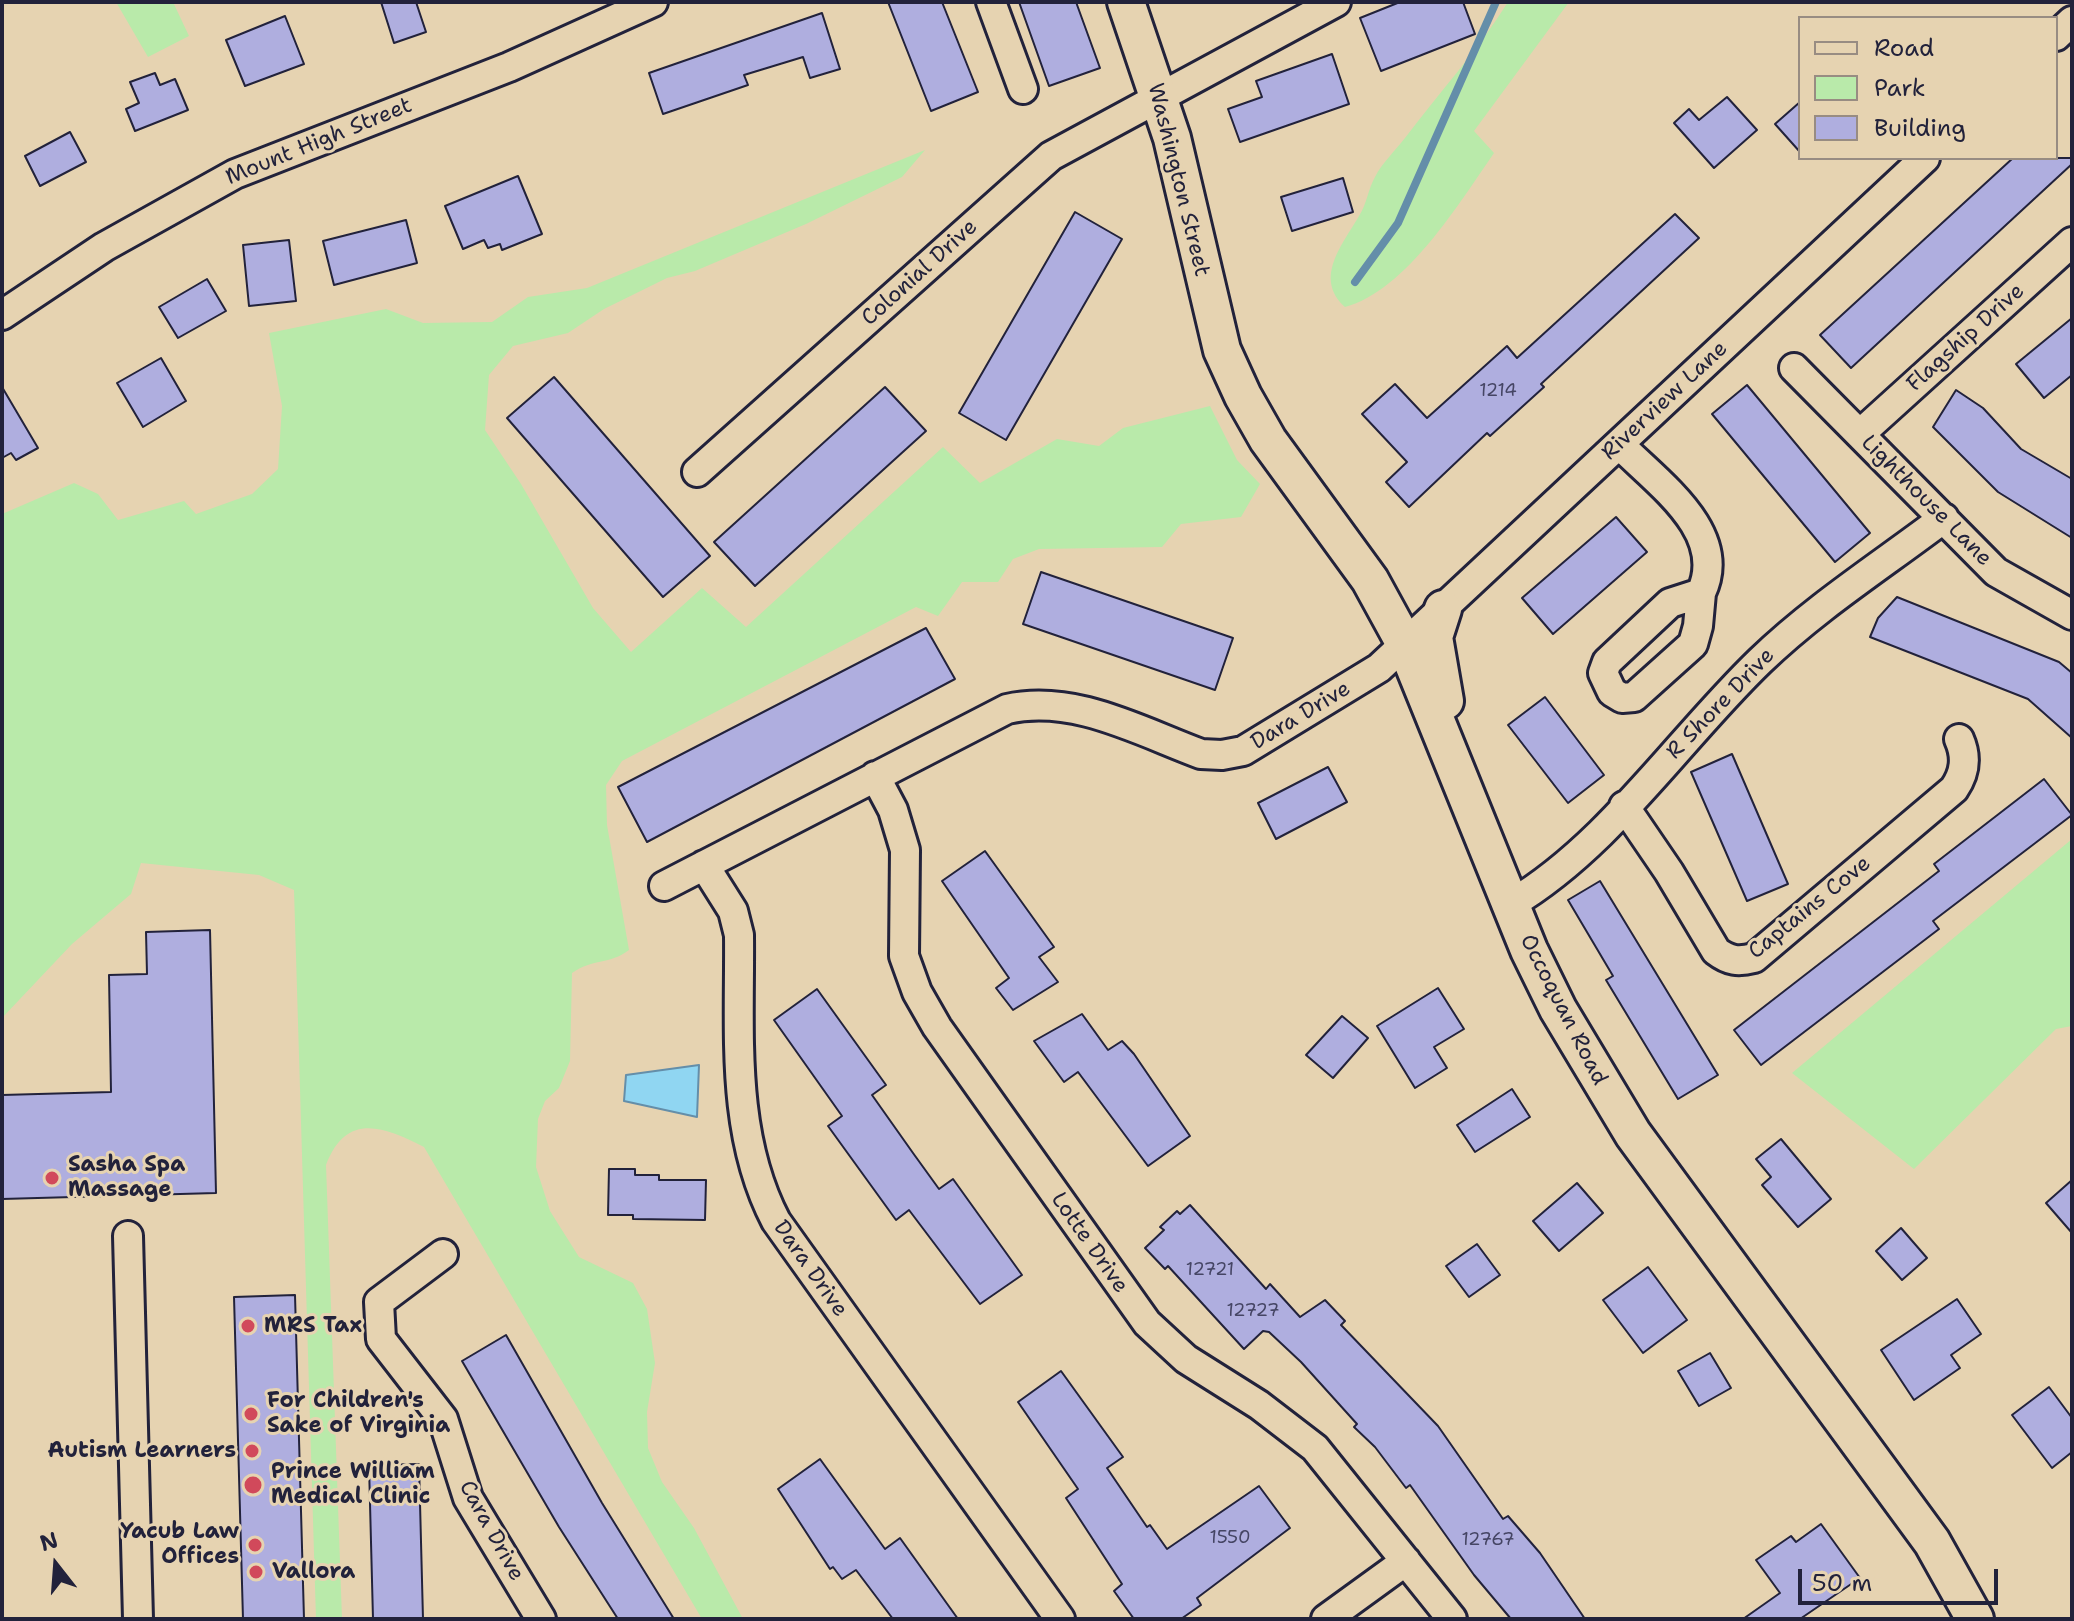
<!DOCTYPE html>
<style>
body{margin:0}
#map{position:relative;width:2074px;height:1621px;overflow:hidden;background:#e6d3b1;font-family:"Shantell Sans",sans-serif}
canvas{display:block}
.frame{position:absolute;inset:0;border:4px solid #22223b;pointer-events:none}
.legend{position:absolute;left:1798px;top:16px;width:260px;height:144px;box-sizing:border-box;background:#e6d3b1;border:2px solid #988c82;margin:0;padding:10px 14px;list-style:none;font-size:24px;color:#22223b}
.legend li{display:flex;align-items:center;gap:16px;height:40px}
.legend b{width:40px;border:2px solid #988c82}
.north{position:absolute;left:16px;top:1525px;width:80px;height:80px;-webkit-text-stroke:6px #e6d3b1;paint-order:stroke;rotate:343deg;font-size:22px;font-weight:700;line-height:32px;text-align:center;color:#22223b}
.north::after{content:'';display:block;margin:auto;width:28px;height:36px;background:#22223b;clip-path:polygon(50% 0,100% 100%,50% 72%,0 100%)}
.scale{position:absolute;left:1798px;top:1569px;width:200px;height:36px;box-sizing:border-box;border:4px solid #22223b;border-top:0;padding-left:10px;font-size:24px;line-height:28px;white-space:nowrap;color:#22223b;-webkit-text-stroke:6px #e6d3b1;paint-order:stroke}
</style>
<div id="map">
<canvas width="2074" height="1621"></canvas>
<div class="frame"></div>
<ul class="legend">
<li><b style="height:10px;background:#e6d3b1"></b>Road</li>
<li><b style="height:22px;background:#b9eaaa"></b>Park</li>
<li><b style="height:22px;background:#afaedf"></b>Building</li>
</ul>
<div class="north">N</div>
<div class="scale">50 m</div>
</div>
<script>
const context = document.querySelector('canvas').getContext('2d');
context.lineJoin = 'round';
function fill(path, color) { context.fillStyle = color; context.fill(path, 'evenodd'); }
function stroke(path, color, width, dash) { context.strokeStyle = color; context.lineWidth = width; context.lineCap = dash ? 'butt' : 'round'; context.setLineDash(dash || []); context.stroke(path); }
function label(font, color, halo, rows, align = 'center') {
  context.font = font + ' "Shantell Sans",sans-serif'; context.lineWidth = 6; context.setLineDash([]); context.textBaseline = 'middle'; context.strokeStyle = halo; context.fillStyle = color; for (const [text, x, y, turn = 0] of rows) {
    context.save(); context.translate(x, y); context.rotate((+turn || 0) * Math.PI / 180); context.textAlign = isNaN(turn) ? turn : align; if (halo) context.strokeText(text, 0, 0); context.fillText(text, 0, 0); context.restore();
  }
}
fill(new Path2D(`
 M116,2H173L189,36L148,57Z
 M1508,2H1569L1474,131L1494,153C1460,202 1406,291 1345,307C1313,278 1343,244 1359,216C1367,204 1368,189 1375,177C1382,163 1395,151 1405,138C1439,93 1478,50 1508,2Z
 M925,150L902,177L806,224L695,271L667,278L604,309L568,333L513,346L489,375L485,430L521,484L593,608L631,652L702,588L746,627L943,447L980,483L1057,439L1099,446L1123,428L1210,406L1237,460L1260,484L1241,517L1181,524L1162,547L1039,549L1013,559L998,582H962L938,616L916,607L622,761L606,785L607,825L629,950C609,965 594,958 572,973L570,1061L559,1088L545,1101L538,1119L536,1167L550,1211L579,1257L633,1283L647,1309L655,1363L647,1412L648,1448L662,1482L694,1528L743,1619H702L424,1147C383,1126 346,1112 326,1165L342,1619H316L294,890L259,875L141,863L131,894L72,944L2,1018V514L74,483L98,494L118,520L184,501L196,514L252,494L278,469L282,406L269,333L386,309L423,323L492,322L528,297L587,288Z
 M2072,839V1026L2056,1029L1914,1169L1792,1073Z`), '#b9eaaa');
const water = new Path2D(`
 M699,1065L697,1117L624,1101L626,1075Z`);
fill(water, '#90d6f2');
stroke(water, '#648ea9', 2);
stroke(new Path2D(`
 M1355,282L1398,223L1496,2`), '#648ea9', 8);
const building = new Path2D(`
 M381,2H416L426,32L394,43Z
 M888,2H942L978,92L931,111Z
 M1019,2H1076L1100,68L1049,86Z
 M1400,2H1463L1475,34L1381,71L1360,18Z
 M822,13L840,69L810,78L803,57L744,75L748,85L663,114L649,73Z
 M285,16L304,64L245,86L226,40Z
 M1332,54L1349,104L1240,142L1228,109L1262,97L1256,81Z
 M155,73L160,85L175,79L188,110L135,131L126,109L139,103L130,82Z
 M1727,97L1757,130L1714,168L1674,123L1689,109L1699,120Z
 M1800,102V152L1775,124Z
 M70,132L86,162L40,186L25,156Z
 M2013,158H2072V164L1851,368L1820,335Z
 M518,176L542,234L502,250L500,244L488,248L484,240L463,249L445,206Z
 M1343,178L1353,212L1292,231L1281,197Z
 M1075,212L1122,239L1006,440L959,413Z
 M1675,214L1699,238L1541,384L1544,387L1490,436L1487,433L1409,507L1386,482L1407,462L1362,414L1395,384L1427,418L1507,346L1517,358Z
 M406,220L417,263L334,285L323,241Z
 M289,240L296,301L249,306L243,245Z
 M207,279L226,311L178,338L159,307Z
 M2072,318V375L2044,398L2016,364Z
 M161,358L186,401L143,427L117,383Z
 M554,377L710,556L663,597L507,418Z
 M1747,385L1870,533L1835,562L1712,414Z
 M2,387L38,448L16,460L11,453L2,458Z
 M885,387L926,431L755,586L714,542Z
 M1956,390L1983,408L2021,449L2072,479V538L1998,492L1933,427Z
 M1616,517L1647,552L1553,634L1522,598Z
 M1041,572L1233,638L1215,690L1023,624Z
 M1897,597L2059,662L2072,673V738L2028,699L1870,637L1878,618Z
 M926,628L955,679L647,842L618,787Z
 M1545,697L1604,775L1568,803L1508,725Z
 M1732,754L1788,884L1747,901L1691,772Z
 M1328,767L1347,802L1276,839L1258,803Z
 M2044,779L2072,815L1933,921L1939,929L1761,1065L1734,1030L1939,871L1934,864Z
 M985,851L1054,947L1039,957L1058,982L1013,1010L996,988L1009,978L942,881Z
 M1600,881L1718,1075L1678,1099L1606,980L1613,976L1568,900Z
 M210,930L216,1193L2,1199V1095L111,1092L109,975L147,974L146,932Z
 M1438,988L1464,1029L1434,1047L1447,1068L1415,1088L1377,1026Z
 M817,989L886,1085L872,1095L913,1153L939,1189L953,1179L1022,1275L980,1304L909,1210L896,1220L828,1126L842,1116L774,1020Z
 M1082,1014L1108,1050L1122,1041L1134,1054L1190,1136L1148,1166L1078,1072L1064,1082L1034,1041Z
 M1342,1016L1368,1038L1333,1078L1306,1055Z
 M1512,1089L1530,1117L1475,1152L1457,1125Z
 M1781,1139L1831,1199L1798,1227L1762,1185L1771,1177L1756,1159Z
 M609,1169H635V1175H659V1180H706L705,1220L633,1219V1215H608Z
 M2072,1180V1233L2046,1203Z
 M1577,1183L1603,1213L1559,1251L1533,1221Z
 M1190,1205L1266,1289L1270,1284L1300,1317L1325,1300L1345,1321L1341,1325L1438,1426L1503,1519L1508,1516L1540,1553L1585,1619H1511L1474,1575L1410,1485L1406,1488L1375,1447L1354,1427L1357,1424L1301,1362L1269,1332L1263,1331L1244,1349L1168,1266L1165,1269L1145,1248L1164,1230L1160,1227L1177,1211L1180,1214Z
 M1901,1228L1927,1258L1902,1280L1876,1251Z
 M1477,1244L1500,1275L1469,1297L1446,1266Z
 M1648,1267L1687,1320L1643,1353L1603,1300Z
 M295,1295L304,1619H243L234,1297Z
 M1957,1299L1981,1334L1951,1355L1960,1368L1914,1400L1881,1350Z
 M506,1335L602,1503L674,1619H618L559,1527L462,1361Z
 M1710,1353L1731,1388L1699,1406L1678,1371Z
 M1061,1371L1123,1457L1107,1468L1147,1527L1150,1525L1167,1549L1259,1486L1290,1528L1197,1598L1201,1605L1181,1619H1134L1114,1591L1122,1584L1066,1498L1078,1489L1018,1402Z
 M2049,1387L2072,1418V1452L2052,1468L2012,1415Z
 M820,1459L885,1549L900,1538L958,1619H893L856,1570L842,1579L833,1567L830,1569L778,1489Z
 M419,1464L423,1619H373L369,1465Z
 M1821,1524L1860,1578L1800,1619H1743L1780,1593L1756,1560L1791,1536L1796,1542Z`);
fill(building, '#afaedf');
stroke(building, '#22223b', 2);
const minor = new Path2D(`
 M991,2L1023,89
 M2056,36L2072,21
 M2,315L104,247L235,174L509,67L653,2
 M1794,368L1996,572L2072,615
 M1860,434L2072,242
 M1619,444C1657,483 1730,532 1701,593
 M697,472L1051,156L1336,2
 M1701,593L1698,626L1693,644L1634,697L1622,698L1612,692L1603,673L1607,662L1670,603Z
 M875,776L893,810L905,850L904,956L917,992L937,1027L1147,1323L1186,1359L1259,1405L1315,1448L1452,1619
 M1624,806L1669,872L1716,951C1729,961 1738,962 1754,958L1954,789C1965,773 1967,757 1959,739
 M704,865L733,911L739,935C740,1032 730,1133 776,1221L1060,1619
 M664,886L1007,709C1074,694 1139,731 1201,754L1222,755L1243,751L1379,668L1925,158
 M1511,904C1609,846 1678,740 1760,661C1816,607 1882,565 1944,518
 M128,1236L138,1619
 M443,1254L379,1302L381,1339L443,1419L468,1498L541,1619
 M1326,1619L1406,1561`);
const tertiary = new Path2D(`
 M1126,2L1172,138L1222,350L1243,396L1268,440L1370,580L1405,644L1529,950L1558,1009L1633,1134L1932,1542L1975,1619
 M1443,609L1434,637L1445,701`);
stroke(minor, '#22223b', 34);
stroke(tertiary, '#22223b', 42);
stroke(minor, '#e6d3b1', 28);
stroke(tertiary, '#e6d3b1', 36);
for (const [x, y, r, color] of [
 [52,1178,8,"#d1495b"],
 [248,1326,8,"#d1495b"],
 [251,1414,8,"#d1495b"],
 [252,1451,8,"#d1495b"],
 [253,1485,10,"#d1495b"],
 [255,1545,8,"#d1495b"],
 [256,1572,8,"#d1495b"]
]) { const dot = new Path2D(); dot.arc(x, y, r, 0, 2 * Math.PI); context.fillStyle = color; context.fill(dot); stroke(dot, '#e6d3b1', 3); }
label('18px', '#454564', null, [
 ["1214",1498,391],
 ["12721",1210,1270],
 ["12727",1253,1311],
 ["1550",1230,1538],
 ["12767",1488,1540]
]);
label('22px', '#22223b', '#e6d3b1', [
 ["Mount High Street",319,142,-22],
 ["Washington Street",1178,180,76],
 ["Colonial Drive",920,273,-42],
 ["Flagship Drive",1966,338,-42],
 ["Riverview Lane",1665,401,-43],
 ["Lighthouse Lane",1926,501,45],
 ["R Shore Drive",1721,704,-46],
 ["Dara Drive",1301,716,-31],
 ["Captains Cove",1810,908,-39],
 ["Occoquan Road",1563,1010,63],
 ["Lotte Drive",1089,1243,55],
 ["Dara Drive",810,1269,55],
 ["Cara Drive",491,1531,61]
]);
label('bold 22px', '#22223b', '#e6d3b1', [
 ["Sasha Spa",68,1165],
 ["Massage",68,1190],
 ["MRS Tax",264,1326],
 ["For Children's",267,1401],
 ["Sake of Virginia",267,1426],
 ["Autism Learners",236,1451,"right"],
 ["Prince William",271,1472],
 ["Medical Clinic",271,1497],
 ["Yacub Law",239,1532,"right"],
 ["Offices",239,1557,"right"],
 ["Vallora",272,1572]
], 'left');
</script>
